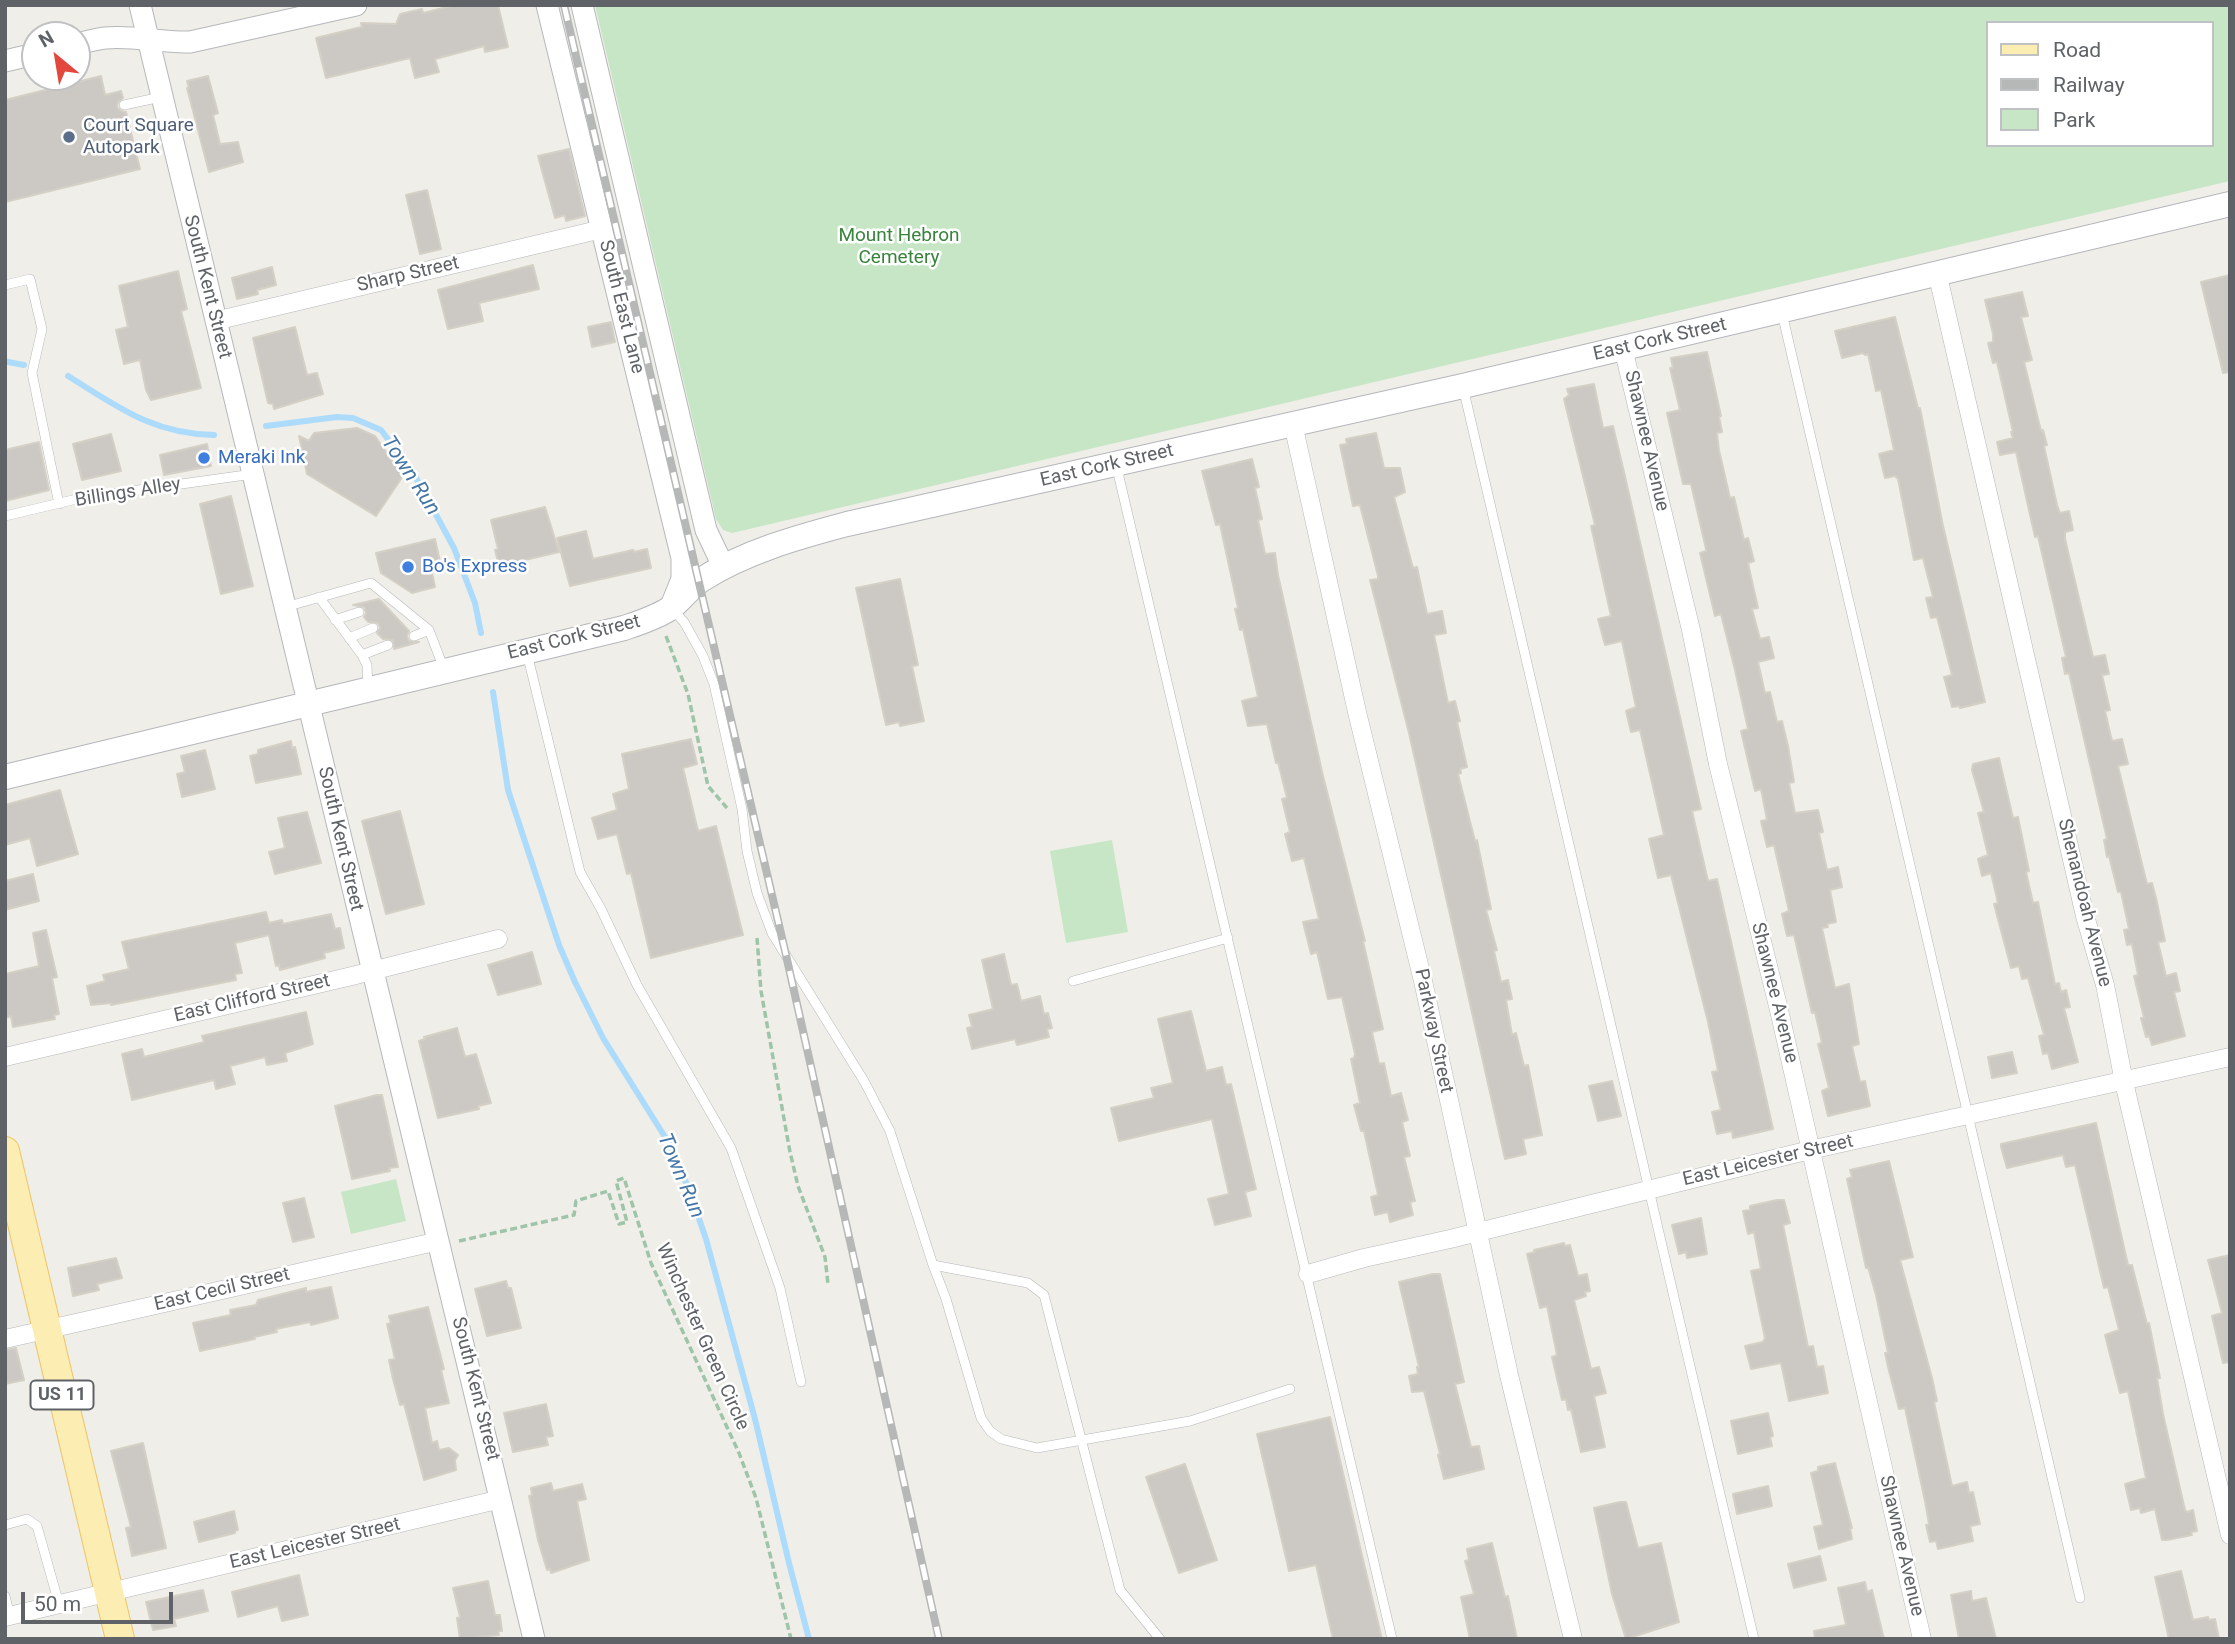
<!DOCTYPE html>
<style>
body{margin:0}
#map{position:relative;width:2235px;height:1644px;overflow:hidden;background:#f0eee8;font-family:Roboto,sans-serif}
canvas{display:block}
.frame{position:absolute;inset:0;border:7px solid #5f6367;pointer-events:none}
.legend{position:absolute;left:1986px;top:21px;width:228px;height:126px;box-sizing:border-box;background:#fff;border:2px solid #bfc1c2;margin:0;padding:9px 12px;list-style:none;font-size:21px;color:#5f6367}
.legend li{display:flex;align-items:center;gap:14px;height:35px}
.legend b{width:35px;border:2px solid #bfc1c2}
.north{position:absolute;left:21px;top:21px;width:70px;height:70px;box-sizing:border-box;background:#fff;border:2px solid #bfc1c2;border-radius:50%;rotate:330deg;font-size:19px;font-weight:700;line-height:28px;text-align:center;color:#5f6367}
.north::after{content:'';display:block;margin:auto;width:24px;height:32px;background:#e2463c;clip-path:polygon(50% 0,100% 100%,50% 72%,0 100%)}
.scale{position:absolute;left:21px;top:1592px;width:152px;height:32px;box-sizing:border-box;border:4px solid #5f6367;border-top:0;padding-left:9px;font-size:21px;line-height:24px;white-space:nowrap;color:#5f6367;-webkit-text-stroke:5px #fff;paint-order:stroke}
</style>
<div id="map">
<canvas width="2235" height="1644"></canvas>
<div class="frame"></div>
<ul class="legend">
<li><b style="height:9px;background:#fceeb2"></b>Road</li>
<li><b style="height:9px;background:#b6b7b7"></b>Railway</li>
<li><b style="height:19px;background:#c7e6c6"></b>Park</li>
</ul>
<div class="north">N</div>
<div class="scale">50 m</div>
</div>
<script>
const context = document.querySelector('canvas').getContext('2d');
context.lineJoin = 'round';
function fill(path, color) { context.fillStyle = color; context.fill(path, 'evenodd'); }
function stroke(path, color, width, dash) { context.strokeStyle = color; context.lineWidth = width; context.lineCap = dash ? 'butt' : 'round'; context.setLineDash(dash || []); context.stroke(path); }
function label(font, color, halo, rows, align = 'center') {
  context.font = font + ' Roboto,sans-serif'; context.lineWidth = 5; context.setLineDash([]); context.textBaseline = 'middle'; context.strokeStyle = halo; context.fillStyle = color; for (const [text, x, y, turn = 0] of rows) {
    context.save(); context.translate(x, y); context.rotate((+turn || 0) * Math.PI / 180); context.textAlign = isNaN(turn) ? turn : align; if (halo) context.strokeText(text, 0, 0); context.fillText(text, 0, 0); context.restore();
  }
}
fill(new Path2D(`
 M595,5H2230V181L732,533L723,530L716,519ZM1988,23H2212V145H1988Z
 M1112,840L1128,932L1066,943L1050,851Z
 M396,1179L406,1221L351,1234L341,1192Z`), '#c7e6c6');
stroke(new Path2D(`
 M8,362L24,365
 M68,376C118,407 153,434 214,435
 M266,426L337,417L353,418L381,430L414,474L454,548L475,603L481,633
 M493,692L508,790L559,945L575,982L603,1038L670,1145L688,1187L706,1239L755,1419L789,1563L809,1639`), '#addbfb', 6);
const building = new Path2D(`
 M455,5H498L508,47L485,52L484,46L435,59L439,72L415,78L410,58L326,78L316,38L357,28L362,27L361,23L396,24L400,14L422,9L423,13Z
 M101,76L105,95L121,91L123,98L118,102L117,107L121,111L126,112L140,169L5,202V100Z
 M208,76L218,113L213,115L220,144L238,142L243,162L209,172L187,88H189L187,81Z
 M569,149L585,216L566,221L565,215L555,218L538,156Z
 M427,190L441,249L420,254L406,195Z
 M533,265L539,289L479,303L483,321L448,329L438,290Z
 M272,267L276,285L257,290L258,294L237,299L232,278Z
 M178,271L187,309L181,311L201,388L151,400L146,390L140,360L124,364L116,330L128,327L119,286Z
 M2230,275V372L2223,373L2201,282Z
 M2022,292L2028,316L2021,317L2032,360L2024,362L2041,431L2043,430L2047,445L2044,446L2057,505L2060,513L2069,511L2073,530L2065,532V539L2093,657L2105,655L2109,674L2102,675L2110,710L2105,711L2112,741L2122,739L2128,764L2118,766L2147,884L2152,883L2156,898L2165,941L2158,942L2166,976L2176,973L2180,991L2174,992L2185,1036L2152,1045L2149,1036L2146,1037L2141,1018H2144L2134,976L2138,975L2132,944L2127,945L2124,930L2129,929L2121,892H2118L2109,856L2107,857L2104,840L2107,839L2069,673L2065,674L2062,658L2066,657L2040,545L2038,536L2035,537L2016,452L2000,455L1997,442L2013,438L2011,432H2013L1997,362L1993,363L1988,343L1993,342V334L1985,300Z
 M1895,317L1918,408H1920L1943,526L1985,702L1960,708L1959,706L1952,707L1944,677L1952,675L1937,617L1931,618L1926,598L1933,597L1923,558L1914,560L1898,479L1895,476L1885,478L1879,454L1894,450L1881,390L1876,391L1868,354L1865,355L1863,353L1842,358L1835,331Z
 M611,322L615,342L592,347L588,327Z
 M295,327L307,375L317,373L323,394L274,409L273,404L268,403L253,338Z
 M1707,352L1721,416L1719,417L1722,432L1717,433L1719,450L1730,498L1734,497L1744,540L1748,538L1754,561L1748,563L1758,608L1752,609L1760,639L1769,637L1774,658L1758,662L1765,693L1770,692L1777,722L1782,721L1788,746L1794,782L1789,783L1795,813L1818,810L1823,832L1819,833L1827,870L1838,867L1842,887L1830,890L1836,922L1827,924L1828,927L1822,928L1835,988L1849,984L1859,1044L1852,1046L1860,1082L1865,1081L1870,1106L1828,1116L1822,1091L1829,1088L1818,1044L1822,1043L1815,1012L1812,1013L1794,935L1787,936L1782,914L1789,911L1774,845L1767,847L1761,821L1767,820L1761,789L1755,791L1741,731L1748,729L1735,670L1721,614L1715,616L1700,553L1706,551V549L1691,484H1683L1667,413L1680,410L1670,368H1673L1671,358Z
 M1594,384L1603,428L1613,426L1624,472L1701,809L1692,811L1708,881L1717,879L1773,1129L1733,1138L1732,1131L1717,1134L1712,1112L1721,1110L1712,1072L1718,1071L1708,1022L1671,875L1658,878L1649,839L1664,835L1640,730L1631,732L1626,711L1636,707L1622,641L1605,645L1598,619L1611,616L1591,526L1595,525L1564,399L1569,395L1567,389Z
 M357,428L375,436L403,476L376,516L307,474L299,436L309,441L314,433Z
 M1376,433L1384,468H1400L1405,492L1394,497L1413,568L1417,567L1427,614L1442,611L1446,633L1434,635L1448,703L1455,701L1460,721L1457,722L1467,767L1460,769L1461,773L1458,774L1475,841L1477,840L1491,909L1486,910L1497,950L1494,951L1501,982L1508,980L1512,999L1506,1000L1512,1035L1516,1033L1524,1066L1528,1065L1542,1135L1523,1139L1526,1154L1505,1159L1409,733L1370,580L1378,579V576L1360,505L1353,506L1340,445L1347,444L1346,439Z
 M111,434L121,471L82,480L73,444Z
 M39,442L49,490L5,501V450Z
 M207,444L211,466L164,475L160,455Z
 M1252,459L1259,487L1255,488L1262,519L1258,520L1265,554L1275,553L1278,575L1323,776L1365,941H1363L1383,1029L1372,1032L1379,1064L1384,1063L1391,1096L1401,1093L1408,1120L1402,1122L1410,1156L1404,1157L1415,1201L1410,1202L1413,1215L1390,1222L1388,1212L1375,1215L1371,1197L1378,1195L1364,1131H1361L1354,1105L1360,1103L1351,1059L1354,1058L1355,1054L1342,997L1328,999L1317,952L1311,954L1303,922L1319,919L1304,858L1292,861L1285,834L1290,832L1282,799L1287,798L1278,762L1276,763L1267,724L1248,726L1242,701L1258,697L1243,629L1240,630L1235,609L1238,608L1220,524L1216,525L1202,471Z
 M231,496L253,586L221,594L200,504Z
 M545,507L559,552L499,566L495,550L498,549L491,520Z
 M586,531L593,559L633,550L634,552L647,549L651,568L570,586L557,538Z
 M435,539L441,566L431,568L435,587L412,593L381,573L376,553Z
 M900,579L918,665L912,666L924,721L900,726L899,722L886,725L856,588Z
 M379,599L409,631L407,636L409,641L419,642L394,649L393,640L383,639L377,633L380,628L378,623L368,622L364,617L366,613L364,607L353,605Z
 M691,739L697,764L683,768L698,831L716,826L743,935L651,958L631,873L627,874L617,834L598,839L592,818L617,810L613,794L629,789L622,754Z
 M291,741L292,748L295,747L301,774L256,783L250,756L258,754V750Z
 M205,750L215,789L182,797L177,774L185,772L181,756Z
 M1999,758L2013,818L2018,817L2029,871L2026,872L2033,903L2038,902L2055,984L2059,983L2061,992L2066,990L2070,1007L2064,1008L2078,1062L2052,1069L2048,1053L2043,1054L2039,1036L2044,1035L2028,978L2022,979L2019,966L2011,968L1994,904L1998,903L1991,873L1982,876L1978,859L1988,855L1978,813L1984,812L1972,770L1973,764Z
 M60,790L78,854L37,866L30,838L5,845V805Z
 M400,811L424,904L386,914L362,821Z
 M307,812L321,863L275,874L269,852L285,848L278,818Z
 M33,874L39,901L5,910V881Z
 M266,912L269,923L282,920L283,924L331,914L335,929L340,928L344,948L324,953L325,958L280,970L279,965L276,966L269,935L235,943L242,973L235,974L236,980L111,1005V1003L91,1005L87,986L105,981L103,975L129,969L122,942Z
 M46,930L57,977L52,978L59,1014L54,1015L55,1019L13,1027L11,1016L5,1018V974L39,966L33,933Z
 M532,952L541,984L498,995L488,965Z
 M1004,954L1011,985L1017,984L1021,1001L1040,996L1044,1014L1048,1013L1052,1028L1047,1029L1049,1037L1017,1045L1015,1039L972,1049L967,1028L972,1027L969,1015L993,1009L982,960Z
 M1191,1011L1206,1071L1222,1067L1226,1085L1231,1084L1256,1189L1245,1192L1251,1216L1215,1225L1208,1199L1229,1194L1212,1119L1119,1141L1111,1108L1154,1098L1151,1088L1173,1083L1158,1019Z
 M306,1012L313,1044L285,1053L287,1061L267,1065L265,1057L230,1066L235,1084L216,1089L214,1080L132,1100L122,1054L142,1049L144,1057L204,1042L202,1036Z
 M457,1028L465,1057L476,1054L491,1103L478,1106L479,1109L438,1118L419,1041L425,1039L424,1037Z
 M2012,1052L2017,1073L1992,1078L1988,1057Z
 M1612,1081L1621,1116L1598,1121L1589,1086Z
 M377,1095H382L398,1167L389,1168L390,1171L352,1179L335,1106Z
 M2096,1123L2128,1265H2132L2147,1324L2149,1323L2160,1378H2157L2163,1414L2185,1510L2187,1512L2193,1510L2197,1531L2191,1532L2192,1535L2167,1540H2162L2155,1509L2141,1513L2140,1508L2131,1510L2125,1484L2146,1478L2128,1391L2120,1393L2109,1351L2105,1335L2119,1330L2108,1287L2104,1288L2075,1165L2066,1167L2063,1155L2007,1168L2001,1147V1144Z
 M1889,1161L1913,1257L1900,1260L1932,1378L1937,1401L1934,1402L1952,1486L1967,1482L1969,1493L1973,1492L1980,1524L1970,1526L1973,1541L1938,1549L1936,1541L1930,1542L1926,1525L1929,1524L1925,1501L1905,1408L1899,1409L1889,1371L1885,1353H1888L1876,1295L1868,1267L1866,1268L1847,1179L1852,1177L1850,1170Z
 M304,1198L314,1237L293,1242L283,1203Z
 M1777,1200H1784L1790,1223L1783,1225L1808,1347L1813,1346L1817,1367L1823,1366L1828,1393L1789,1401L1781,1363L1751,1369L1745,1346L1763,1342L1765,1338L1751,1271L1761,1269L1754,1232L1748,1234L1743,1211L1750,1210V1206Z
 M1701,1218L1707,1254L1687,1258L1686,1252L1679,1254L1672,1225Z
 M1564,1243L1565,1246L1570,1245L1578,1276L1587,1274L1590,1291L1585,1292L1586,1296L1574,1300L1591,1369L1599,1367L1606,1393L1594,1396L1605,1447L1581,1452L1571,1409L1568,1410L1566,1399L1562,1400L1552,1357L1557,1355L1547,1306L1540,1308L1527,1254L1535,1252L1534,1250Z
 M2230,1255V1362L2223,1363L2212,1316L2222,1313L2208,1260Z
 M116,1258L122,1278L97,1284L99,1290L73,1296L68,1268Z
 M1433,1274H1440L1464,1382L1455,1384L1471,1447L1479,1446L1484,1469L1444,1479L1438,1455L1440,1454L1424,1391L1412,1392L1409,1376L1418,1374L1417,1367H1419L1399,1282Z
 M506,1281L508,1288H511L521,1328L487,1336L475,1289Z
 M331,1287L338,1318L311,1325L310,1322L276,1329L277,1332L254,1337L255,1339L200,1351L193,1323L231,1315L230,1310L256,1305L258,1300L306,1288V1292Z
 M428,1307L444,1369L441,1370L449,1403L425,1408L432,1443L437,1441L439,1450L449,1448L458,1455L455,1460L456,1470L424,1480L404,1404L400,1405L393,1379L389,1360L395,1359L387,1324L391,1323L389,1316Z
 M16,1348L24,1380L5,1384V1350Z
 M546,1404L553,1436L546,1437L548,1445L513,1452L504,1413Z
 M1768,1413L1773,1436L1770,1437L1772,1446L1738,1454L1731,1421Z
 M1330,1417L1364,1564L1382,1639H1333L1316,1565L1289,1571L1257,1434Z
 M143,1443L166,1548L132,1556L126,1528L131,1527L111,1451Z
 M1835,1463L1852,1528H1850L1852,1539L1819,1549L1814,1527L1823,1525L1811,1473L1818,1471V1467Z
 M1185,1464L1217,1560L1179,1573L1146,1477Z
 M551,1483L553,1491L582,1484L586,1499L577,1501L589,1560L551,1573L550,1569L547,1570L538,1540L529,1496L532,1495L531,1488Z
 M1768,1486L1772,1506L1737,1514L1733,1494Z
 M1620,1502H1626L1638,1548L1661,1543L1679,1622L1626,1639L1612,1594L1594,1508Z
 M234,1511L238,1530L235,1531V1533L199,1542L194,1522Z
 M1492,1543L1505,1597L1508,1596L1517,1639H1470L1461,1597L1474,1594L1465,1561L1469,1560L1467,1549Z
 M1820,1556L1826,1580L1794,1588L1788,1564Z
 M2181,1571L2193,1620L2208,1617L2209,1620L2215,1619L2219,1639H2169L2155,1577Z
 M299,1575L308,1615L282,1621L278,1606L238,1617L232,1592Z
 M488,1581L495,1615H500L502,1631H498L499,1635L460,1639L457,1618L460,1617L453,1588Z
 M1865,1582L1867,1592L1872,1590L1884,1639H1815L1814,1631L1846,1625L1838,1588Z
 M203,1590L208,1611L174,1619L176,1626L153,1630L146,1602Z
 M1971,1591L1972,1601L1986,1598L1996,1639H1959L1951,1595Z`);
fill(building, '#ccc9c4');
stroke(building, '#d5d0c6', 2);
const service = new Path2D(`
 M124,105L161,97
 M5,285L30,279L42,329L32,373L59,504
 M1782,313L2080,1598
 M1463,387C1559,805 1656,1222 1754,1639
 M1120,465L1119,477L1392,1639
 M5,516L81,498L253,474
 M319,597L362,655L367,665L368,687
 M285,607L371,583L429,630L444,669
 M672,609L684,622L703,656L714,684L742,809L747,851L757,893L772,933L864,1081L890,1131L933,1265L1028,1283L1044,1295L1120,1590L1160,1639
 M335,620L359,612
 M414,636L429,630
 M349,638L373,628
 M527,653L580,872L601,909L637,985L731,1148L780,1288L801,1382
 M362,655L388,645
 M1073,981L1228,938
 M933,1265L946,1299L981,1418L990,1431L1001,1439L1037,1448L1190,1421L1290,1389
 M5,1525L27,1519L37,1526L59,1604
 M5,1596L10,1616`);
const minor = new Path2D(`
 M1937,272L2085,916L2105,985L2124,1082L2230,1535
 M215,321L602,229
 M1623,348L1691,630L1718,764L1779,1010L1922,1639
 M1293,424L1357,712L1423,981L1509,1375L1573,1639
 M5,1057L352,976L498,939
 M1308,1274L1364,1258L1450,1239L1810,1150L2230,1057
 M5,1339L439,1241
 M5,1617L501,1499`);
const tertiary = new Path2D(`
 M140,5L534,1639
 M547,5L682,558V579L671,606
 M582,5L706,530L724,568
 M77,44C86,42 96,39 105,38C133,35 161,43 190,42L356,5
 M5,61L35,54`);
const secondary = new Path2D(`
 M5,777L624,628C639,623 655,618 669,609C681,601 689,588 701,580C744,552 798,537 847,524L1463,386L2230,204`);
const primary = new Path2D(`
 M5,1151L120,1639`);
stroke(service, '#b5b8bb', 10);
stroke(minor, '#b5b8bb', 19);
stroke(tertiary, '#b5b8bb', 23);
stroke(secondary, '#b4b7bb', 26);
stroke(primary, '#ecc466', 30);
stroke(new Path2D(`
 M666,636L688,694L708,786L727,808
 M757,938L761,991L790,1152L798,1186L825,1257L828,1284
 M459,1241L574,1215L576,1201L608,1191L619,1224L627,1222L616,1181L624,1178L651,1263L739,1453L756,1498L791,1639`), '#9ec5a9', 3.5, [7, 3.5]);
stroke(service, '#fff', 9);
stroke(minor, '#fff', 18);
stroke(tertiary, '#fff', 21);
stroke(secondary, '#fff', 24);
stroke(primary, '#fceeb2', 28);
const rail = new Path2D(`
 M564,5L786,955L939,1639`);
stroke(rail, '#b6b7b7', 8);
stroke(rail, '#fff', 5, [16]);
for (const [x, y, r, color] of [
 [69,137,7,"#5c6f8a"],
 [204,458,7,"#3f7fe0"],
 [408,567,7,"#3f7fe0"]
]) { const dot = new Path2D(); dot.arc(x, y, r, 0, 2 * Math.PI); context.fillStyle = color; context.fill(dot); stroke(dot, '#fff', 2.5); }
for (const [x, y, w] of [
 [62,1395,63]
]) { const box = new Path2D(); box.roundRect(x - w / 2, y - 14.5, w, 29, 5); context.fillStyle = '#fff'; context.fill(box); stroke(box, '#5f6367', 2); }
label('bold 18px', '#5f6367', null, [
 ["US 11",62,1395]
]);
label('19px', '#4e5e75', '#fff', [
 ["Court Square",83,126],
 ["Autopark",83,148]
], 'left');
label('19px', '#39843c', '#fff', [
 ["Mount Hebron",899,236],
 ["Cemetery",899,258]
]);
label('19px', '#5f6367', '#fff', [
 ["Sharp Street",408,275,-13],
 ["South Kent Street",207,287,76],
 ["South East Lane",621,307,76],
 ["East Cork Street",1660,340,-13],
 ["Shawnee Avenue",1646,441,77],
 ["East Cork Street",1107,466,-13],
 ["Billings Alley",128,493,-9],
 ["East Cork Street",574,638,-14],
 ["South Kent Street",340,839,77],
 ["Shenandoah Avenue",2084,903,76],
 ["Shawnee Avenue",1774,993,76],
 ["East Clifford Street",252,999,-13],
 ["Parkway Street",1433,1031,78],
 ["East Leicester Street",1768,1161,-13],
 ["East Cecil Street",222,1290,-13],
 ["Winchester Green Circle",702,1337,66],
 ["South Kent Street",475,1389,76],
 ["East Leicester Street",315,1544,-13],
 ["Shawnee Avenue",1901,1546,77]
]);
label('19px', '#366cbe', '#fff', [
 ["Meraki Ink",218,458],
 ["Bo's Express",422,567]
], 'left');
label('italic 21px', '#4676a6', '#fff', [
 ["Town Run",410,476,57],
 ["Town Run",680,1176,67]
]);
</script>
